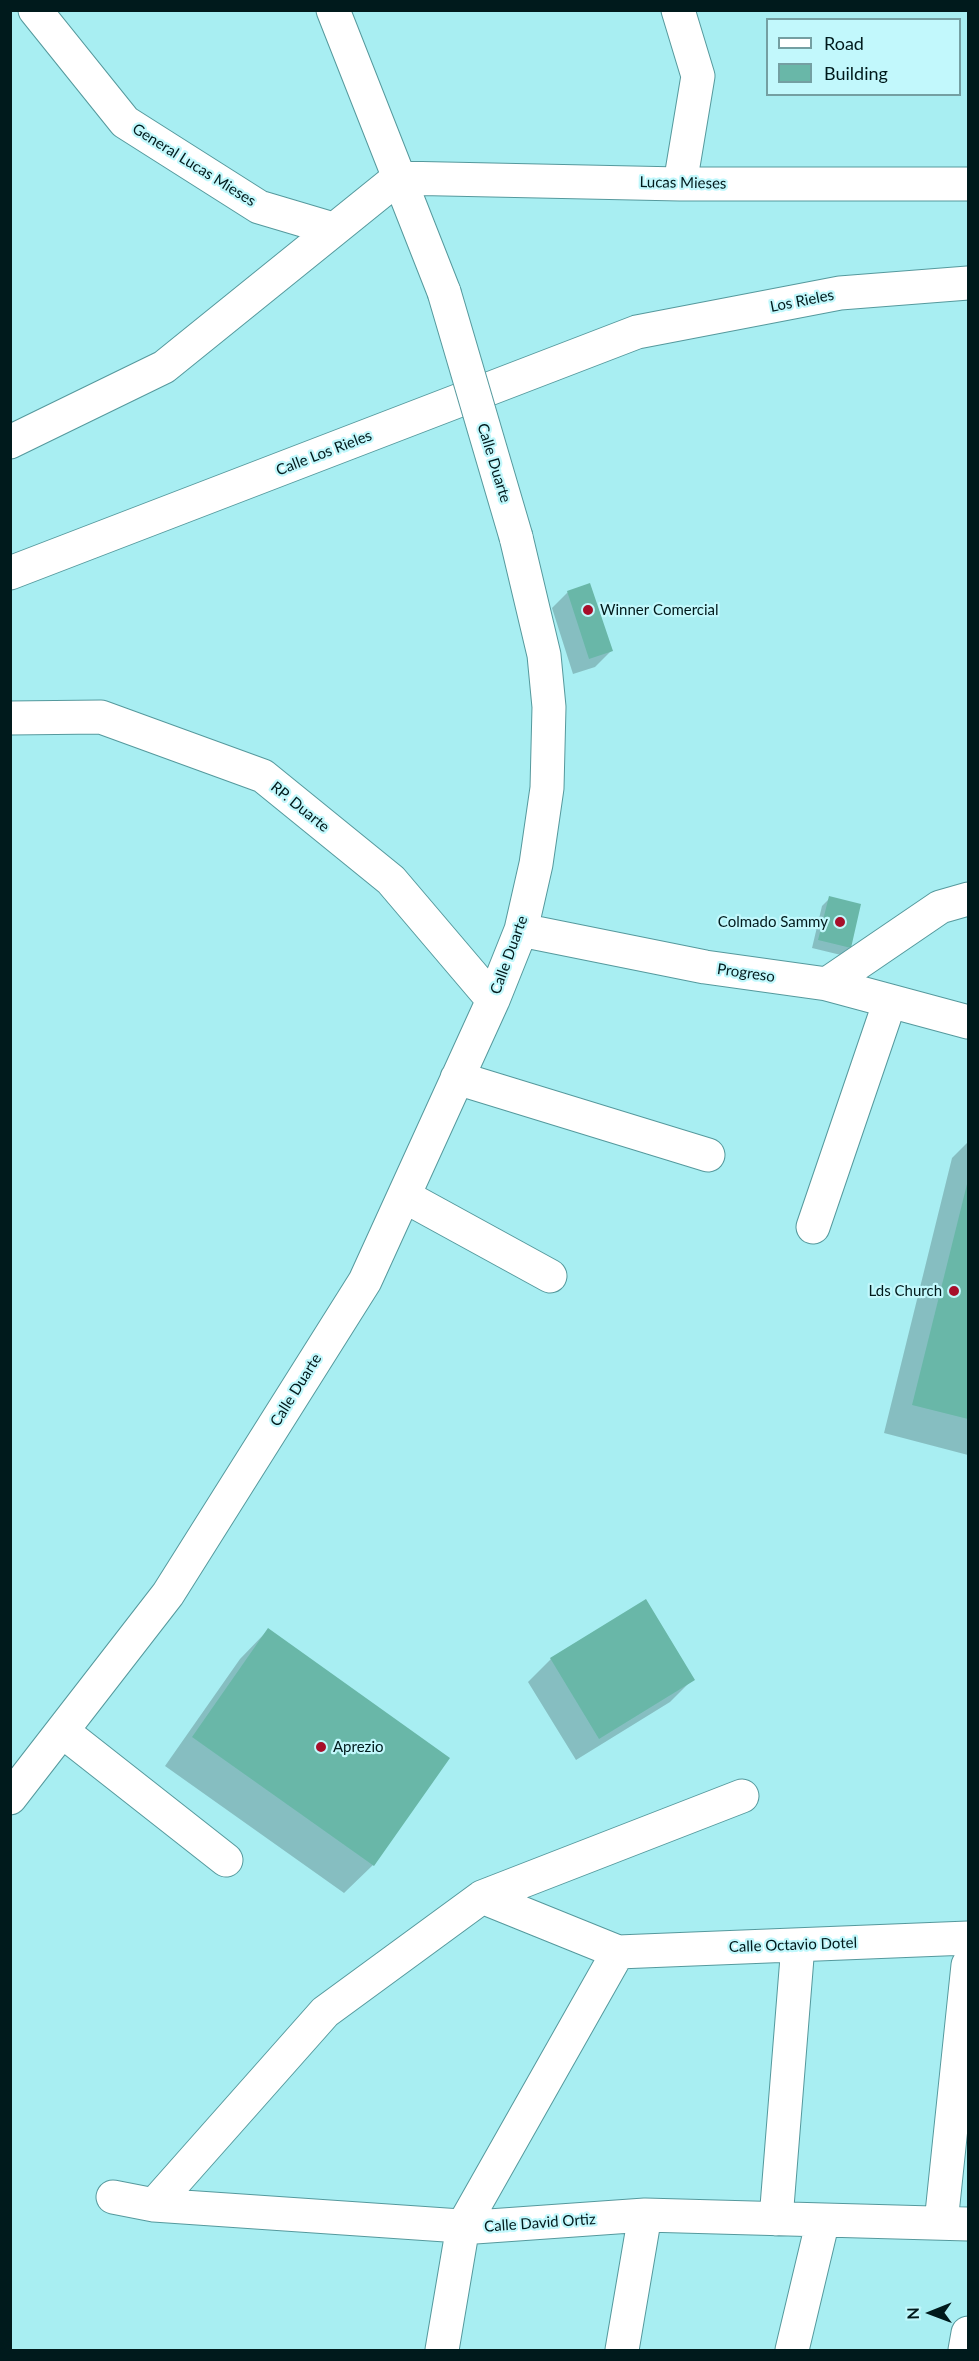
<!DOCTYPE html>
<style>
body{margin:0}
#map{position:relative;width:979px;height:2361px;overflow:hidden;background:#a8eef2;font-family:Lato,sans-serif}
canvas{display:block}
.frame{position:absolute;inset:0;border:12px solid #001a1c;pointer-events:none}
.legend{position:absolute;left:766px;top:18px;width:195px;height:78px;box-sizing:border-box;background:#c2f8fc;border:2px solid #749fa2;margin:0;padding:8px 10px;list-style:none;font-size:18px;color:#001a1c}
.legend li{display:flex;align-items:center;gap:12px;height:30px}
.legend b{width:30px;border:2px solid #749fa2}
.north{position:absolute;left:901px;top:2283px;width:60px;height:60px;-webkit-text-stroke:4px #c2f8fc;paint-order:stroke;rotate:269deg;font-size:16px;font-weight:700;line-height:24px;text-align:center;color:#001a1c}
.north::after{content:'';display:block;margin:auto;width:21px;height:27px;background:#001a1c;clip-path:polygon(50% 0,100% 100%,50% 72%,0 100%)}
</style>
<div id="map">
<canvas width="979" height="2361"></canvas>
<div class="frame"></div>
<ul class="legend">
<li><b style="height:8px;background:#fff"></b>Road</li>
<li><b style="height:16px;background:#69b7a8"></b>Building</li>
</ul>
<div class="north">N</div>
</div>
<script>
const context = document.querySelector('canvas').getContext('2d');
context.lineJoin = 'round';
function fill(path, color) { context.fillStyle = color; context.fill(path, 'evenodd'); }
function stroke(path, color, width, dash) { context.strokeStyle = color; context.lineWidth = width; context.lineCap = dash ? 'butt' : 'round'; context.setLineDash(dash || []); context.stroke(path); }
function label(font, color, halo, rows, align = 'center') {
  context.font = font + ' Lato,sans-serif'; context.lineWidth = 4.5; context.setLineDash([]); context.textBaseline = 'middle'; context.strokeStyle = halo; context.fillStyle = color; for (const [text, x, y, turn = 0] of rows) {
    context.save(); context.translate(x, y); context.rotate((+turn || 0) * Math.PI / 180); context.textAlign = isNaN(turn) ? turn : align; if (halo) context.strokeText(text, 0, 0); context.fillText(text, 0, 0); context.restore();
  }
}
fill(new Path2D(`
 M568,592L611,651L595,667L573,674L552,608Z
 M830,898L859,905L849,948L841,955L812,948L822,906Z
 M968,1142V1455L884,1433L952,1158Z
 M268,1630L373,1865L344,1893L165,1766L240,1659Z
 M551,1659L693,1679L670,1702L576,1760L528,1682Z`), '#0003');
fill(new Path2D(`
 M590,583L613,651L589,659L567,591Z
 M829,896L861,904L851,948L818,940Z
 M968,1180V1419L912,1405Z
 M646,1599L695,1680L599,1739L550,1658Z
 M268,1628L450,1758L374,1866L192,1737Z`), '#69b7a8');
const minor = new Path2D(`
 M35,10L125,122L259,207L333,229
 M333,10L444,292
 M678,10L698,76L680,184
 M10,442L164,367L398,178L680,184H968
 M10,573L637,332L840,293L968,283
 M10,718L101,717L263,776L391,880L493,1000
 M521,930L705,967L827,984L968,1022
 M827,984L940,907L968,899
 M457,1078L708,1155
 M404,1196L550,1276
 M813,1227L890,1001
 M62,1731L226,1860
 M10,1798L168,1594L365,1281L493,1000L521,930L536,864L547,788L549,707L544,655L516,537
 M482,1897L618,1952L968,1938
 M113,2197L154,2205L475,2227L645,2215L968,2224
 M154,2205L325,2012L482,1897L742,1796
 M776,2219L798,1945
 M941,2223L968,1965
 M442,2350L463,2226L618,1952
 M622,2350L645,2215
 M792,2350L823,2220
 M965,2350L968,2333`);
stroke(minor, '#55999d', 35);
stroke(minor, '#fff', 33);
const minorBridge = new Path2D(`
 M444,292L516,537`);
stroke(minorBridge, '#55999d', 35, []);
stroke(minorBridge, '#fff', 33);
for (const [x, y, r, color] of [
 [588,610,6,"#a70e2a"],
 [840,922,6,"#a70e2a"],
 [954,1291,6,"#a70e2a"],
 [321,1747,6,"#a70e2a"]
]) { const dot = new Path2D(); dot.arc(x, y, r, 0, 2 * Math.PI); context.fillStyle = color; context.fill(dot); stroke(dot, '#c2f8fc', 2); }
label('15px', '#001a1c', '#c2f8fc', [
 ["General Lucas Mieses",194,165,32],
 ["Lucas Mieses",683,183,1],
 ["Los Rieles",802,301,-11],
 ["Calle Los Rieles",324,453,-21],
 ["Calle Duarte",494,463,73],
 ["RP. Duarte",300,807,39],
 ["Calle Duarte",509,955,-70],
 ["Progreso",746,973,8],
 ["Calle Duarte",296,1390,-58],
 ["Calle Octavio Dotel",793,1945,-2],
 ["Calle David Ortiz",540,2223,-4]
]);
label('15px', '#001a1c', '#c2f8fc', [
 ["Winner Comercial",600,610],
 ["Colmado Sammy",828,922,"right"],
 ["Lds Church",942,1291,"right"],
 ["Aprezio",333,1747]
], 'left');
</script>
